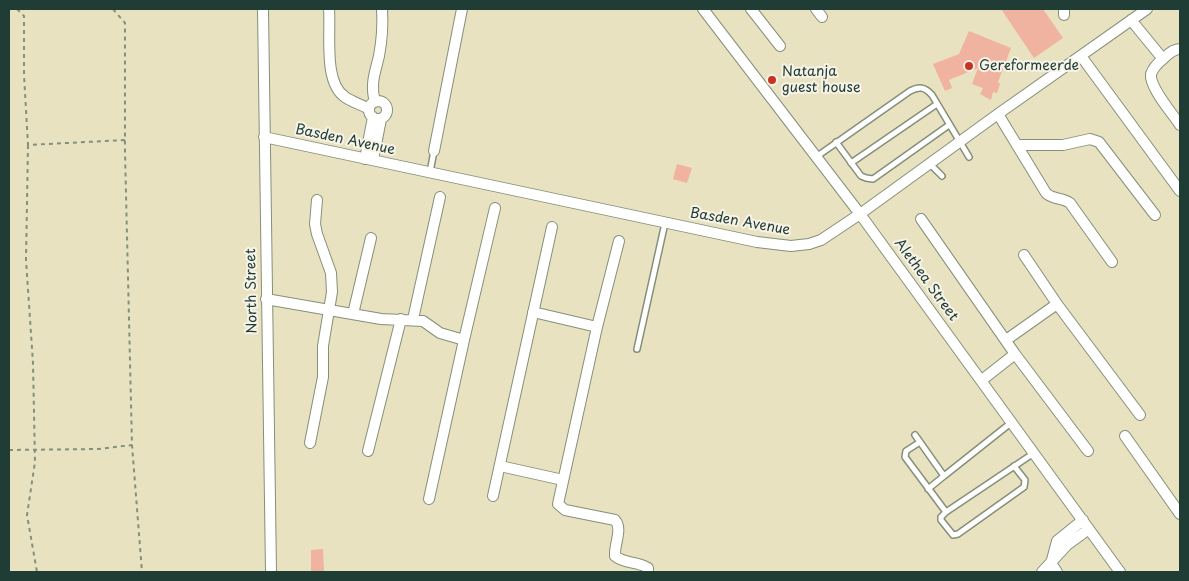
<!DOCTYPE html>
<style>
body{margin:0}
#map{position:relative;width:1189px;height:581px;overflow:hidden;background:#e8e2c0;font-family:"Playpen Sans",sans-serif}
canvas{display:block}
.frame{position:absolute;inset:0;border:10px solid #1f3d34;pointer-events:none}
</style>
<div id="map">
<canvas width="1189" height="581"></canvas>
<div class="frame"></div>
</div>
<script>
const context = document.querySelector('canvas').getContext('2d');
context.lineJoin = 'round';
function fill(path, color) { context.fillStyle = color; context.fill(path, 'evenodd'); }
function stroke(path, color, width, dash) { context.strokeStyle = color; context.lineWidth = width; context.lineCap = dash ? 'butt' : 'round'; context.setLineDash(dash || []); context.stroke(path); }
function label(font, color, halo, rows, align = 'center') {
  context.font = font + ' "Playpen Sans",sans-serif'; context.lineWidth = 4; context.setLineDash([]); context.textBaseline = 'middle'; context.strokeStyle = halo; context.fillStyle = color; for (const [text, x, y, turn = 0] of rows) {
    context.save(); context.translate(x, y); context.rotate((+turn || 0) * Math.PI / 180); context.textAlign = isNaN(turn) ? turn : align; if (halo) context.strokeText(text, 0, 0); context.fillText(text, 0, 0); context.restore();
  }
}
fill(new Path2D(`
 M1001,9H1043L1063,38L1034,58Z
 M969,31L1011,48L998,82L1000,84L997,93L993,92L991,100L980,94L983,88L972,84L978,68L949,80L952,88L945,91L933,64L959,54Z
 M677,164L692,168L687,183L673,179Z
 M323,549L324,572H311V550Z`), '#f0b39f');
const service = new Path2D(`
 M836,142L861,176L866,178L873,179L949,125
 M816,157L910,91C919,86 925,87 932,95L969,157
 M851,163L937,104
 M930,164L942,176
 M430,172L434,151
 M637,349L665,223
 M915,435L920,442L906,451L905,457L946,512L1034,453
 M920,442L944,476L1012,422
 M928,489L944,476
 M946,512L941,517V520L953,535L958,534L1024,487L1025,480L1014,466`);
const minor = new Path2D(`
 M263,9L271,572
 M329,9C331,33 323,82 345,97C352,102 362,105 369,109
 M703,9L860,214L1120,572
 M751,9L780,46
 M816,9L822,17
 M1064,15V9
 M1131,20L1163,59
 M1180,49C1174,49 1168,54 1164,58C1159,62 1153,68 1151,74C1149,87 1173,114 1180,125
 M1081,56L1180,191
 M369 110a9 9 0 1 1 18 0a9 9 0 1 1-18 0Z
 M375,102C370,84 375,73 379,56C382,40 383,24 382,9
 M998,114L1046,193C1053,200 1062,197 1070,203L1112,262
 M264,137L757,242L791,246L809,244L821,240L860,214L998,114L1147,9
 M1018,145H1063L1090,139L1099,142L1155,215
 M434,151L462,9
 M365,159L373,117
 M373,160L381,119
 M921,219L1015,354L1088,451
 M619,241L597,327L558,504L565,510L615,520C623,529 614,544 615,556C624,564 638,561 648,568V572
 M1024,255L1057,304L1140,415
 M266,299L381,319L423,321L440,333L464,340
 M533,312L597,327
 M353,314L371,238
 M413,319L440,197
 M1006,340L1057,304
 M982,380L1015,354
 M1125,436L1180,514
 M310,443L323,377V346L332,292L331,273L317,234L315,224L317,200
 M368,451L401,319
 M500,466L563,480
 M493,496L552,227
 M429,499L464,340L495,208
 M1052,560L1057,541L1083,520
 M1051,563L1057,572
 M1042,572L1067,545L1089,529`);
stroke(service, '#84907a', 8);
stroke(minor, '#84907a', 12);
stroke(new Path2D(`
 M17,9L24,16V75L28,145L125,140
 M113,9L125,23V152L132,445L142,572
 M28,145L26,260L33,363L35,462L27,515L37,572
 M9,450L99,449L132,445`), '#84907a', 2, [4, 4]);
stroke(service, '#fff', 5);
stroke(minor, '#fff', 10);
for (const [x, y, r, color] of [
 [969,66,5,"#c8321e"],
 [772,80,5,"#c8321e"]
]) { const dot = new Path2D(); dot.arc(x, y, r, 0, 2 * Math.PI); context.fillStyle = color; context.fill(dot); stroke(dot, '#f7f3e8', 2); }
label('14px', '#1f3d34', '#f7f3e8', [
 ["Gereformeerde",979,66],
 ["Natanja",782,72],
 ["guest house",782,88]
], 'left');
label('14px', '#1f3d34', '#f7f3e8', [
 ["Basden Avenue",345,140,12],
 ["Basden Avenue",740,222,10],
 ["Alethea Street",926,280,54],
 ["North Street",252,291,-91]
]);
</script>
